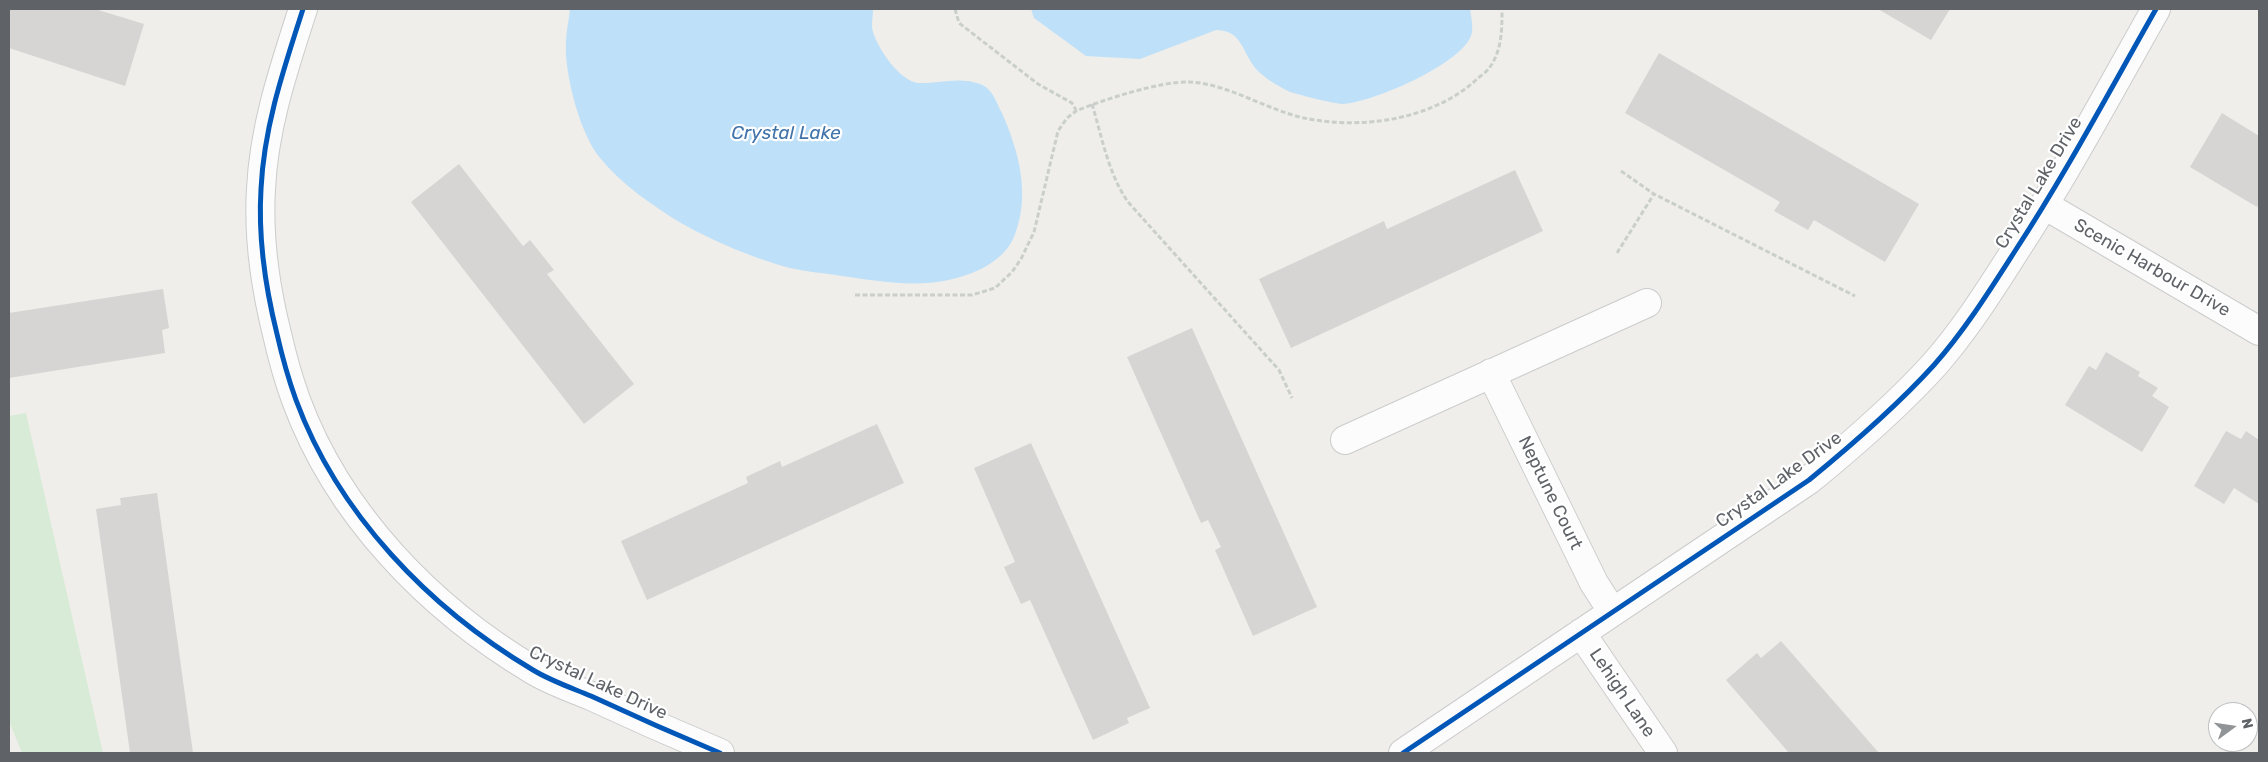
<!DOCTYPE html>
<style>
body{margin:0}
#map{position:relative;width:2268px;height:762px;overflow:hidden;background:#efeeea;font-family:Rubik,sans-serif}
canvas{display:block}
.frame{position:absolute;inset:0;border:10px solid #5f6368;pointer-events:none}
.north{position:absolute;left:2208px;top:702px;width:50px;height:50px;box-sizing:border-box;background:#fff;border:1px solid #bfc1c3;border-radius:50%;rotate:76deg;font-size:14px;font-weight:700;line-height:20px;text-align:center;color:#5f6368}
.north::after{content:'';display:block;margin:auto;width:18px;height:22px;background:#919496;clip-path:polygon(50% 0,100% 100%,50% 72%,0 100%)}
</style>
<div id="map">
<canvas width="2268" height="762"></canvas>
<div class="frame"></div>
<div class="north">N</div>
</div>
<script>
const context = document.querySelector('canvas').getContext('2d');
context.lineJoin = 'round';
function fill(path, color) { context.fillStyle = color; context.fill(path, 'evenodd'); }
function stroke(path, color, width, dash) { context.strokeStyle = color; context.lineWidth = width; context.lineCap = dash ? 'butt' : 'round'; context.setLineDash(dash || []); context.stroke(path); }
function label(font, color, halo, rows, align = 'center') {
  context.font = font + ' Rubik,sans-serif'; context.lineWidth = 4.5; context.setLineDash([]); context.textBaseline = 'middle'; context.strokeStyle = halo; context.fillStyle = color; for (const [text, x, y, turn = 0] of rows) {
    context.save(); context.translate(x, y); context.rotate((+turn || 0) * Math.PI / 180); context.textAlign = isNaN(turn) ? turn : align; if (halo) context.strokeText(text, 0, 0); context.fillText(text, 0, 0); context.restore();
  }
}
fill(new Path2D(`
 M26,413L103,753H22L9,721V416Z`), '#d8ebd6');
fill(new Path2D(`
 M570,9H873C873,16 871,26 873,32C878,49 900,81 918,83C938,84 960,76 980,84C993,89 996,102 1002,113C1019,152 1031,195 1014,237C1008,251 995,262 981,269C935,291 891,283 842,276C825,273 807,272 790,268C756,259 712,241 681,223C653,206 621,184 600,158C580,134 564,73 566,42C566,31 569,20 570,9Z
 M1031,9H1470C1471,16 1473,25 1472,32C1468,62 1371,103 1343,104C1336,104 1294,94 1288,91C1278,86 1263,77 1256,69C1242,52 1242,30 1216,30L1140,59L1086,56L1034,18Z`), '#bfe0f9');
fill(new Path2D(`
 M9,9H95L144,24L125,86L9,48Z
 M1878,9H1950L1931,40Z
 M1659,53L1919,204L1885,262L1814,220L1808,230L1774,211L1780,202L1625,113Z
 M2222,113L2259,136V203L2257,207L2190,167Z
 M459,164L523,246L530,240L554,270L547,274L634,384L584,424L411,202Z
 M1515,170L1543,231L1291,348L1259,279L1384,221L1387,229Z
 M163,289L169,328L162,330L165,353L9,378V313Z
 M1192,328L1317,607L1253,636L1215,550L1221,547L1208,520L1201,523L1127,357Z
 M2106,352L2140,372L2138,376L2158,388L2152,396L2169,407L2142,452L2065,405L2089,366L2096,370Z
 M877,424L904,483L647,600L621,541L748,483L746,477L780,461L782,467Z
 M2226,431L2241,439L2246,431L2259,440V504L2234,488L2224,504L2194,486Z
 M1031,443L1150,708L1127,718L1129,723L1093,740L1030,600L1021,604L1004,567L1015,562L974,468Z
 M157,493L193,753H130L96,509L121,505L120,498Z
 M1781,641L1879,753H1789L1726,680L1757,653L1761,658Z`), '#d6d5d3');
const minor = new Path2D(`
 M303,9C284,68 264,126 261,189C258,238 265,286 277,334C282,356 288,378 296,400C338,514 429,608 533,670C551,681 572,688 591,696C634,716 677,735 720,753
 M2046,206L2259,331
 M1491,373L1594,583L1612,611
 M1345,440L1647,303
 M1581,633L1663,753
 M1403,753L1809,480C1853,444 1896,407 1934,365C1965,330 1990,290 2015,251C2066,173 2110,90 2156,9`);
stroke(minor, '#cbcccc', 30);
stroke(new Path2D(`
 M955,9L959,23L1038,84L1072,103L1076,110
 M1092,104C1102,137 1108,173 1128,202L1279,370L1292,398
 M1621,171L1654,194L1855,296
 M1617,253L1654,194
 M855,295H972L995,288L1012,272L1021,259L1034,232L1058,131L1067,118L1076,111C1102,100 1161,81 1189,82C1226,83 1267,110 1304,118C1361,130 1432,120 1476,80C1480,76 1487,72 1490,67C1502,50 1502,29 1502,9`), '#cacfcc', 3, [5, 2.5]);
stroke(minor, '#fdfcfc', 28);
stroke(new Path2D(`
 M303,9C284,68 264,126 261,189C258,238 265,286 277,334C282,356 288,378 296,400C338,514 429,608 533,670C551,681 572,688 591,696C634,716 677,735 720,753
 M1403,753L1809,480C1853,444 1896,407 1934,365C1965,330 1990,290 2015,251C2066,173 2110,90 2156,9`), '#0057b8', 5);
label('18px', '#5f6368', '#fff', [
 ["Crystal Lake Drive",2039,183,-59],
 ["Scenic Harbour Drive",2152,268,30],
 ["Crystal Lake Drive",1779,480,-36],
 ["Neptune Court",1550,493,64],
 ["Crystal Lake Drive",598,683,25],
 ["Lehigh Lane",1622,693,56]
]);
label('italic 19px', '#4174aa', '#fff', [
 ["Crystal Lake",786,134]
]);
</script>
